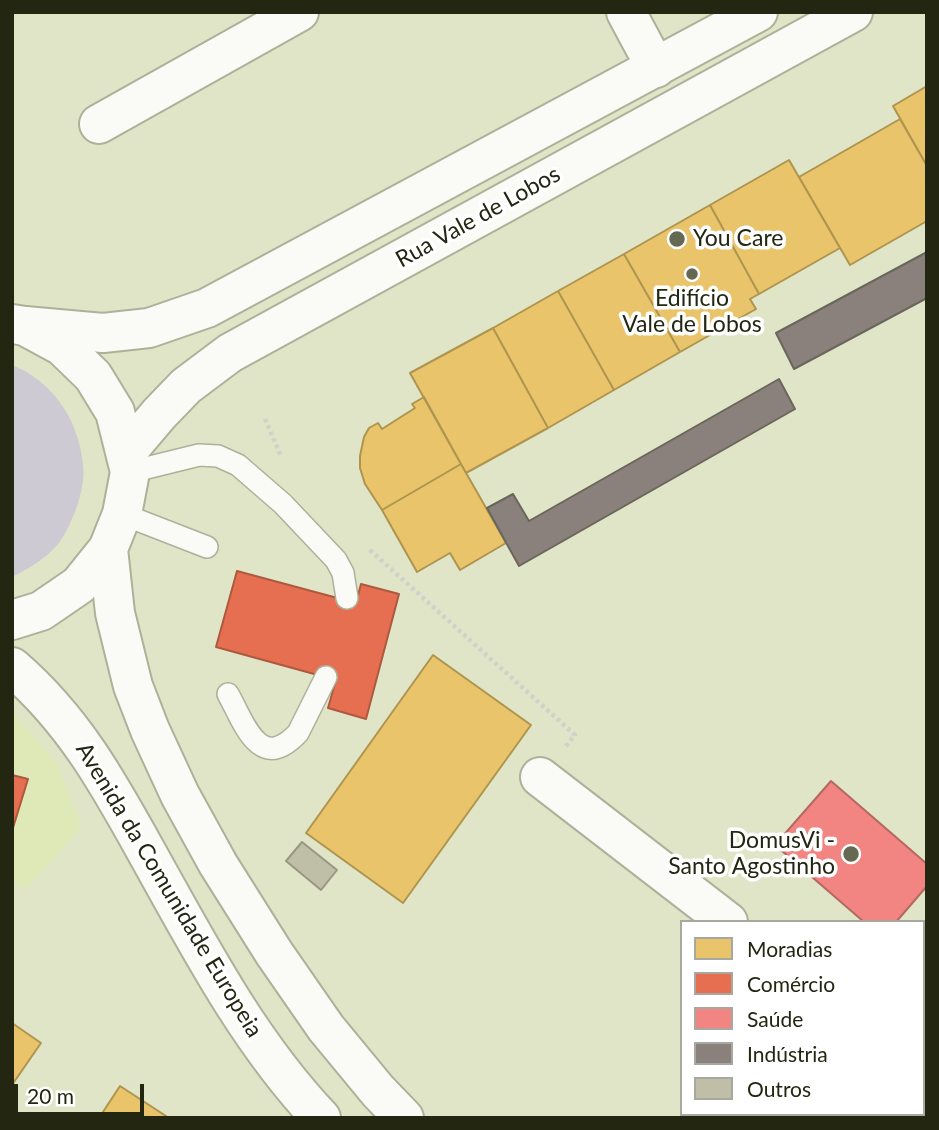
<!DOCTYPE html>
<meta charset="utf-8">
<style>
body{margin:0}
#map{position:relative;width:939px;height:1130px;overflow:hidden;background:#e0e5c7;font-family:Lato,sans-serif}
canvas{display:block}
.frame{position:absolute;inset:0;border:14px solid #232611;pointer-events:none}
.legend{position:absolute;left:680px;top:920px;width:245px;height:196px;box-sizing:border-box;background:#fff;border:2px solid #a7a8a0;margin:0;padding:9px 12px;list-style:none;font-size:21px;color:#232611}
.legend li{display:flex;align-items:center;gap:14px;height:35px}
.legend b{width:35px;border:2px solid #a7a8a0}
.scale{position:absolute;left:14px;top:1084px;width:130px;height:32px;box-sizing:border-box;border:4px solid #232611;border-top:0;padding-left:9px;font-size:21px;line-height:24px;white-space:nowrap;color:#232611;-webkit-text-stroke:5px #fff;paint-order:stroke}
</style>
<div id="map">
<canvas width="939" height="1130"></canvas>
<div class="frame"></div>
<ul class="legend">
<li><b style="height:19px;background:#e9c46a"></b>Moradias</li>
<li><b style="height:19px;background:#e76f51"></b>Comércio</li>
<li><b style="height:19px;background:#f28482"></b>Saúde</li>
<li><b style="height:19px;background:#8a817c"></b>Indústria</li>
<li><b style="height:19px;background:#bfbea7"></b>Outros</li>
</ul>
<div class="scale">20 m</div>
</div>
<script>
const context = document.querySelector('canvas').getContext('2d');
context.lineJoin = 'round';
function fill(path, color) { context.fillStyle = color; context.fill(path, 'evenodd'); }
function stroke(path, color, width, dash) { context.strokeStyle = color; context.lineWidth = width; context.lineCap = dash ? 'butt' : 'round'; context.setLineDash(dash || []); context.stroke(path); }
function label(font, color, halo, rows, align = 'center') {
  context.font = font + ' Lato,sans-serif'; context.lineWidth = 7; context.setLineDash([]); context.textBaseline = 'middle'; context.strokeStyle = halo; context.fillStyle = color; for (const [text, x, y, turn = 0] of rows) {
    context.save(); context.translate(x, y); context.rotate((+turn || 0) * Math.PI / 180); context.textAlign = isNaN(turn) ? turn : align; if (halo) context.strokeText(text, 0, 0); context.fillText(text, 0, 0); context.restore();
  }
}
fill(new Path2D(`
 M12,711L56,762L82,827L27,888L12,882Z`), '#dfe8b7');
fill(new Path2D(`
 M12,365C54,382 79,421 83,465C86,487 74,518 63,537C52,555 30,568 12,577Z`), '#cdcad4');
const homes = new Path2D(`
 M927,86V166L893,106Z
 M900,119L927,166V221L850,265L799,177Z
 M789,160L840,248L759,294L710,205Z
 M710,205L759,294L750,299L756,309L680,352L624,254Z
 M624,254L680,352L614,390L558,291Z
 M558,291L614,390L548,428L493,328Z
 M493,328L548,428L466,473L410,373Z
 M424,397L461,464L382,510L365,484L360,468V456L364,437L369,428L378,423L382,429L415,408L412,404Z
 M461,464L506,543L460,570L450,553L417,572L382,510Z
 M433,655L531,725L403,903L306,833Z
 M12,1023L41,1043L12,1085Z
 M120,1086L169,1118H99Z`);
fill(homes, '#e9c46a');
stroke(homes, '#ae954f', 2);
const shops = new Path2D(`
 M237,571L356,603L361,584L399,594L366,719L328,708L336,680L216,647Z
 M12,775L28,779L12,831Z`);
fill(shops, '#e76f51');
stroke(shops, '#ac593e', 2);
const health = new Path2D(`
 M831,781L927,864V886L896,922H864L775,845Z`);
fill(health, '#f28482');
stroke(health, '#b46860', 2);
const industry = new Path2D(`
 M927,252V298L794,369L776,333Z
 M779,379L795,409L519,566L487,508L513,494L529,521Z`);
fill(industry, '#8a817c');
stroke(industry, '#6b665c', 2);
const building = new Path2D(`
 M302,842L337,870L321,890L286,861Z
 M710,1114H736L741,1118H707Z
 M758,1114H773L778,1118H755Z`);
fill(building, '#bfbea7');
stroke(building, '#989780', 2);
const service = new Path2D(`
 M130,472L199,455L218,456L238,465L283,504L336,560L343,573L347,598
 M122,514L207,547
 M228,694C244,722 259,774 298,733L326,677`);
const minor = new Path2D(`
 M626,12L656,68
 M99,124L299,12
 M540,777L728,922
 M923,1027L927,1022
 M923,1072L927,1074`);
const secondary = new Path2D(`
 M25,326L103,333L149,328L207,308L758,12
 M126,453L159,414L186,386L230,353L853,12`);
const primary = new Path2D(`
 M12,324L25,326L62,346L93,376L115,412L130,472L122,514L108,549L79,585L41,611L12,620
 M108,549L115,613L133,686L150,730L180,795L218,864L274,953L326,1028L378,1091L404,1118
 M12,667C76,722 111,788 151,860C201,950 250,1043 321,1118`);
stroke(service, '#adb199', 24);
stroke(minor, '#adb199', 42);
stroke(secondary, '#adb199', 42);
stroke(primary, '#adb199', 42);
stroke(new Path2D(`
 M265,419L281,456
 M370,550L575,735L565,747`), '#d0d1c8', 4.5, [3.5, 3.5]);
stroke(service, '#fafbf7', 21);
stroke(minor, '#fafbf7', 38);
stroke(secondary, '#fafbf7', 38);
stroke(primary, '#fafbf7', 38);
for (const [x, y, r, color] of [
 [677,239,9,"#656951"],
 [692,274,7,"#656951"],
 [851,854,9,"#656951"]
]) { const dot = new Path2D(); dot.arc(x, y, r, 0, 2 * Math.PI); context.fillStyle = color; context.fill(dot); stroke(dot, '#fff', 2.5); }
label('23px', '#232611', '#fff', [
 ["Rua Vale de Lobos",478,217,-29],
 ["Avenida da Comunidade Europeia",169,890,59]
]);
label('23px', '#232611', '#fff', [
 ["You Care",693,239],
 ["Edifício",692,299,"center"],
 ["Vale de Lobos",692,325,"center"],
 ["DomusVi -",835,841,"right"],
 ["Santo Agostinho",835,867,"right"]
], 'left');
</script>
